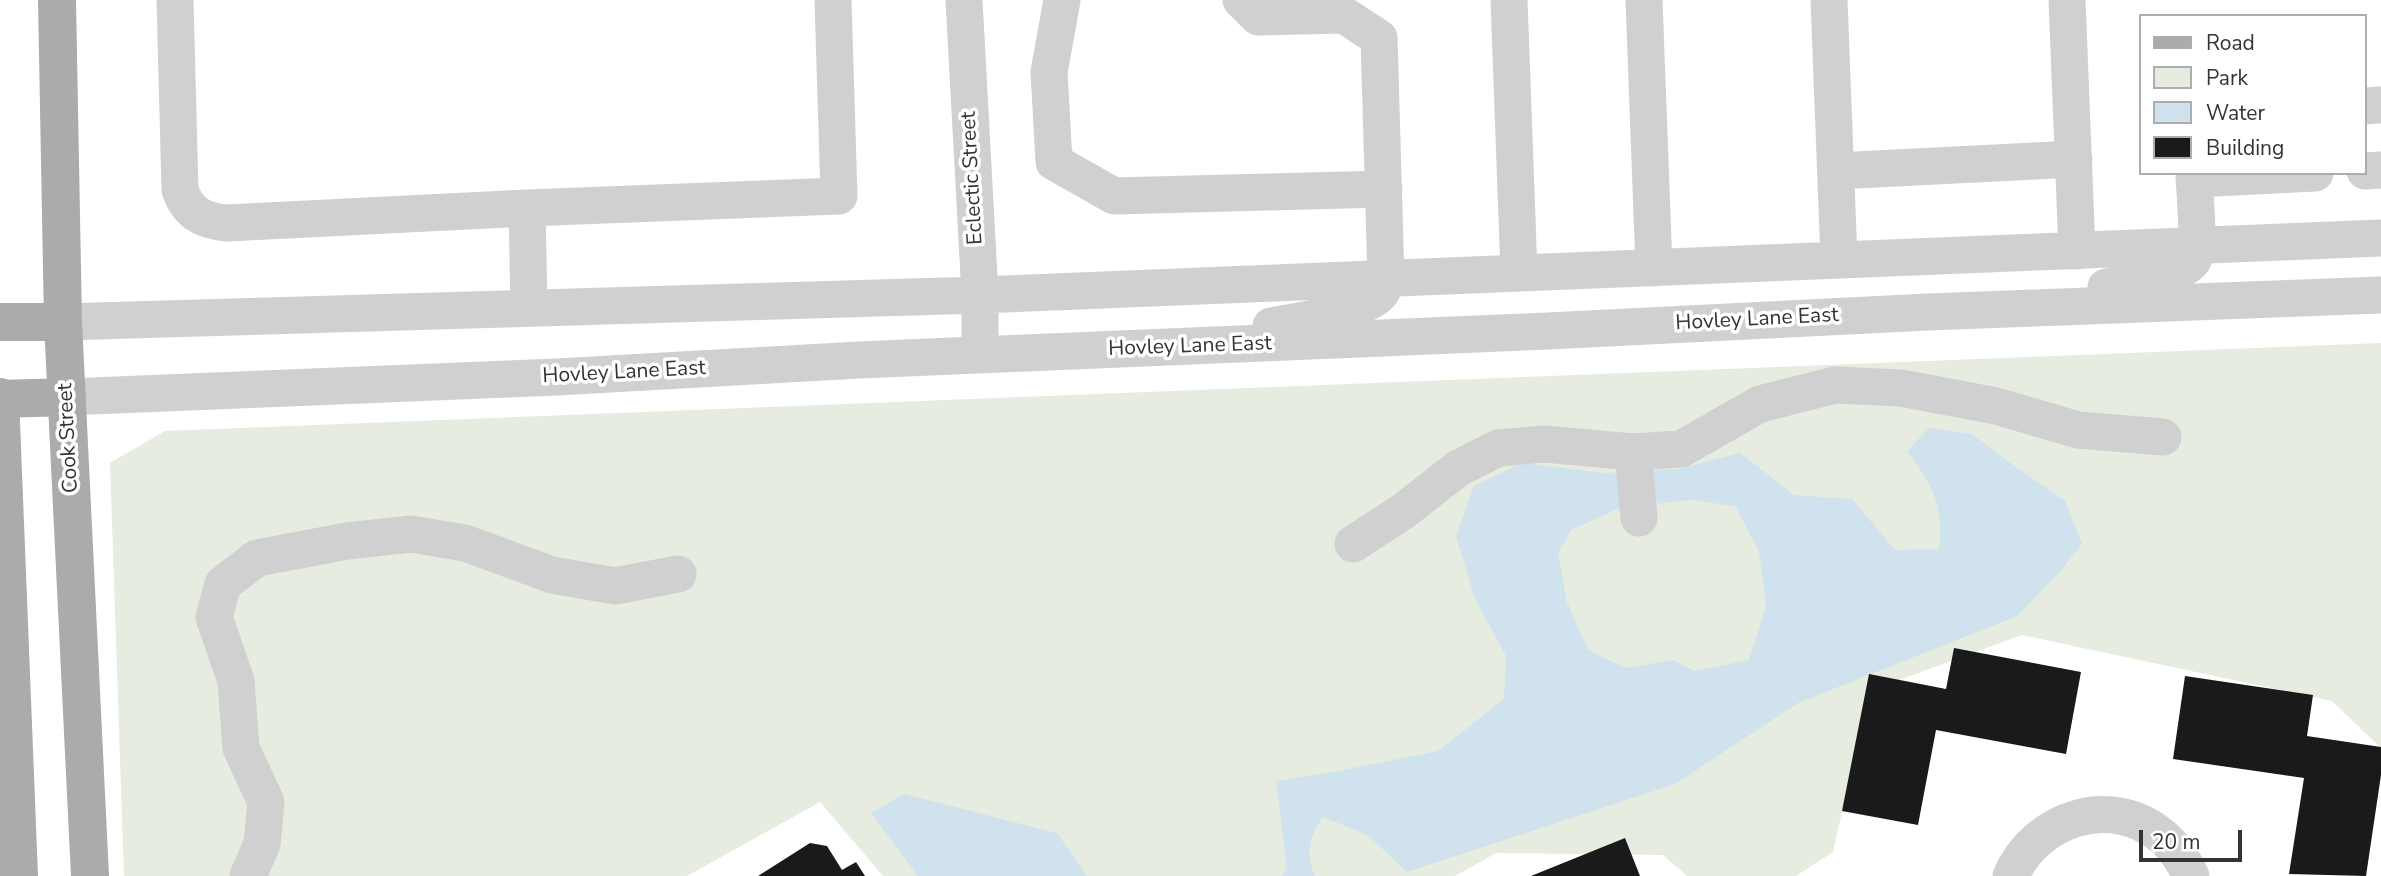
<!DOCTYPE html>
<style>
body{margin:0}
#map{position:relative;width:2381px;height:876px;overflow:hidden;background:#fff;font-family:"Nunito Sans",sans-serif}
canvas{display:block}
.legend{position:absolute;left:2139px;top:14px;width:228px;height:161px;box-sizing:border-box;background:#fff;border:2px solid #adadad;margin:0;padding:9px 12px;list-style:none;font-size:21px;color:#333}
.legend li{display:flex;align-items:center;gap:14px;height:35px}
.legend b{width:35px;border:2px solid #adadad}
.scale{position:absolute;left:2139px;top:830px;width:103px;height:32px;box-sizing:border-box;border:4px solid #333;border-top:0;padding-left:9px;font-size:21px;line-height:24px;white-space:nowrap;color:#333;-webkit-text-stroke:5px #fff;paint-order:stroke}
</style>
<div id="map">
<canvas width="2381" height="876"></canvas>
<ul class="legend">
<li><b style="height:9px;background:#ababab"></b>Road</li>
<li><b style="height:19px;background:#e6ecdf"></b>Park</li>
<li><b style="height:19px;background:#cfe2ee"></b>Water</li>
<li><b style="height:19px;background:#1a1a1a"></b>Building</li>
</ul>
<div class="scale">20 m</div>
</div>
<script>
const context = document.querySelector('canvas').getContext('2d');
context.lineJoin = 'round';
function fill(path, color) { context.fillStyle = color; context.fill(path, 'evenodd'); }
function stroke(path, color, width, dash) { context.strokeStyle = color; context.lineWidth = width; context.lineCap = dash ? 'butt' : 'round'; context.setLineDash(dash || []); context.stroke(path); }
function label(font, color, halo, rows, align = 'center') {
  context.font = font + ' "Nunito Sans",sans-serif'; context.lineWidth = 7; context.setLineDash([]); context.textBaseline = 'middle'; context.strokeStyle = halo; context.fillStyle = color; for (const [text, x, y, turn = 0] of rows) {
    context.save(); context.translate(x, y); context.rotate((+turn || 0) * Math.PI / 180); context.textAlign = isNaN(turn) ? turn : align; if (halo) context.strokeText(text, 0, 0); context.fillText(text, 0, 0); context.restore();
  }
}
fill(new Path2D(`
 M2381,343V748L2332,701L2022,635L1869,691L1833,852L1796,876H1687L1663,855L1496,853L1455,876H883L820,802L687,876H124L110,463L165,431Z`), '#e6ecdf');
fill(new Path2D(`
 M1929,428L1972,434L2017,468L2065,501L2082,544L2057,575L2017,616L1798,703L1675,784L1407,872L1368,835L1323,817C1310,835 1305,855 1315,876H1281L1287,869L1276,781L1339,771L1438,751L1504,699L1506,656L1475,599L1456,536L1474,486L1522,463L1605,473L1677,469L1740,453L1794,495L1852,499L1895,550L1939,549C1945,507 1932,484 1907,451ZM1690,500L1735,506L1759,551L1766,606L1749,660L1695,671L1673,660L1626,668L1588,650L1567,602L1558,553L1571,530L1620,508Z
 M904,794L1057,833L1087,876H918L871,813Z`), '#cfe2ee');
fill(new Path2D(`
 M1954,648L2081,672L2066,754L1936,730L1918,825L1842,811L1869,674L1946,689Z
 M2185,676L2313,695L2307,736L2381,747V775L2366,876L2289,874L2304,778L2173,759Z
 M1625,838L1640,876H1531Z
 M810,843L827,846L842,870L856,862L865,876H758Z`), '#1a1a1a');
stroke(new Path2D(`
 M175,0L180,190C188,213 203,221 227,223L527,208L839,196L833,0
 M964,0L980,295V355
 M1062,0L1049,72L1054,162L1114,196L1384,189
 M1241,0L1258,17L1344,15L1379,38L1386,279C1385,284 1384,290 1380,294C1364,312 1297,321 1271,326
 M1509,0L1519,273
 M1644,0L1654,268
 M1829,0L1839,260
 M2067,0L2077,251
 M2365,106L2381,105
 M1836,171L2074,159
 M2365,171L2381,170
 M2194,179L2315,173
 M527,208L529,308
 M2106,287C2125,284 2183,277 2193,260C2201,246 2194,191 2194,173
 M63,322L980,295L2381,238
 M67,397L557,377L859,360L1548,331L1928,312L2381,295
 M1633,452L1639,518
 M1353,544L1405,510L1457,469L1498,448L1544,444L1633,452L1681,449L1760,404L1835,385L1901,388L1996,406L2078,430L2163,437
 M248,876L262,844L266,802L241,748L236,681L214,617L223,584L257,558L347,541L411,534L465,543L552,575L615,586L678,574
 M2011,876C2036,818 2112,793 2163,837C2176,848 2184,862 2191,876`), '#d0d0d0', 37);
stroke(new Path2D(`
 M57,0L63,322L90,876
 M0,322H63
 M0,397L19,876
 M0,399L67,397`), '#ababab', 38);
label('21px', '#333', '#fff', [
 ["Eclectic Street",973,178,-93],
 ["Hovley Lane East",1757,320,-3],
 ["Hovley Lane East",1190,347,-2],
 ["Hovley Lane East",624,373,-3],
 ["Cook Street",69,438,-93]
]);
</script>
